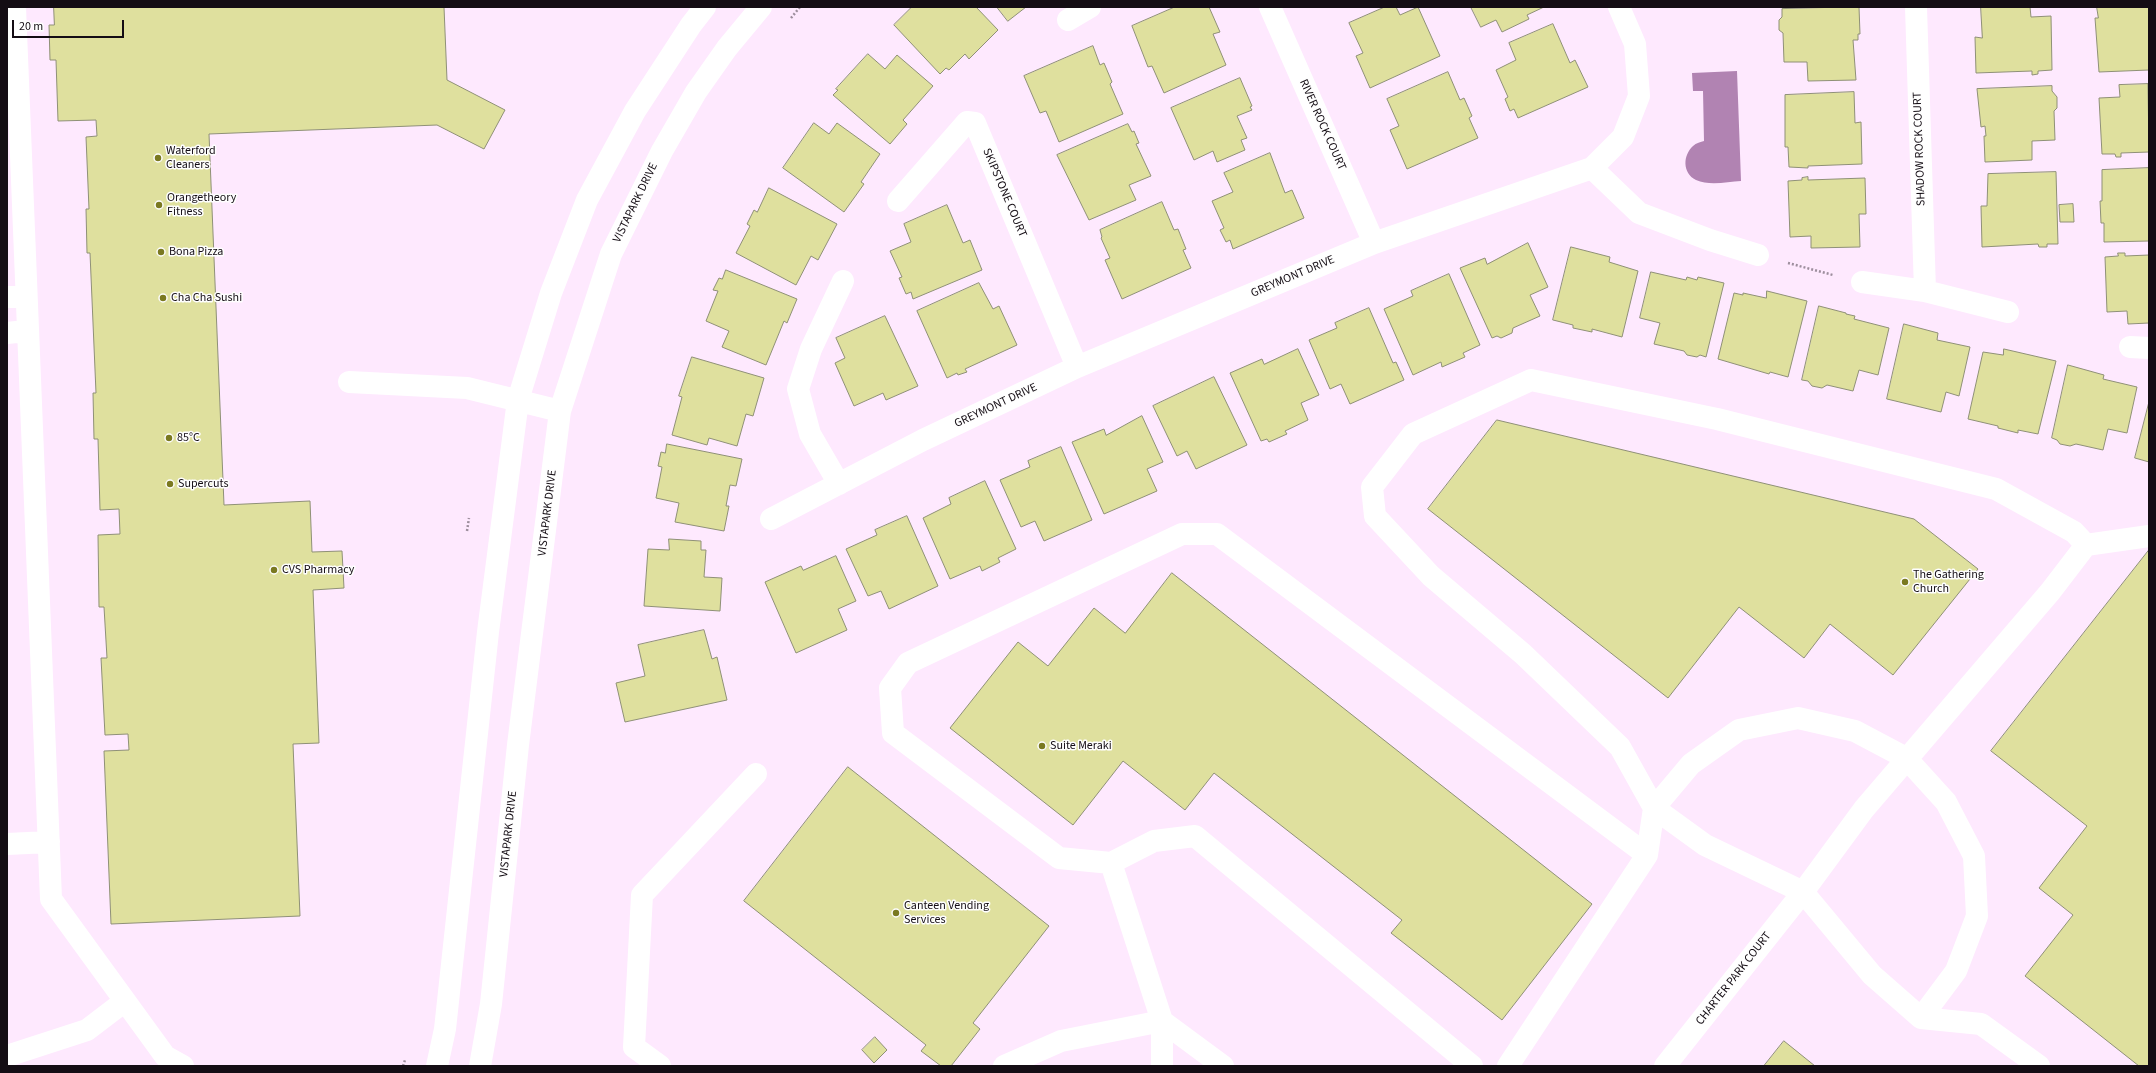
<!DOCTYPE html>
<meta charset="utf-8">
<style>
body{margin:0}
#map{position:relative;width:2156px;height:1073px;overflow:hidden;background:#fee9fe;font-family:"Source Sans 3",sans-serif}
canvas{display:block}
.frame{position:absolute;inset:0;border:8px solid #140d14;pointer-events:none}
.scale{position:absolute;left:12px;top:20px;width:112px;height:18px;box-sizing:border-box;border:2px solid #140d14;border-top:0;padding-left:5px;font-size:12px;line-height:14px;white-space:nowrap;color:#140d14;-webkit-text-stroke:3px #fefefe;paint-order:stroke}
</style>
<div id="map">
<canvas width="2156" height="1073"></canvas>
<div class="frame"></div>
<div class="scale">20 m</div>
</div>
<script>
const context = document.querySelector('canvas').getContext('2d');
context.lineJoin = 'round';
function fill(path, color) { context.fillStyle = color; context.fill(path, 'evenodd'); }
function stroke(path, color, width, dash) { context.strokeStyle = color; context.lineWidth = width; context.lineCap = dash ? 'butt' : 'round'; context.setLineDash(dash || []); context.stroke(path); }
function label(font, color, halo, rows, align = 'center') {
  context.font = font + ' "Source Sans 3",sans-serif'; context.lineWidth = 3; context.setLineDash([]); context.textBaseline = 'middle'; context.strokeStyle = halo; context.fillStyle = color; for (const [text, x, y, turn = 0] of rows) {
    context.save(); context.translate(x, y); context.rotate((+turn || 0) * Math.PI / 180); context.textAlign = isNaN(turn) ? turn : align; if (halo) context.strokeText(text, 0, 0); context.fillText(text, 0, 0); context.restore();
  }
}
fill(new Path2D(`
 M1737,71L1741,181C1727,182 1709,186 1696,180C1682,173 1683,155 1693,146C1696,143 1701,142 1704,141L1703,91H1693L1692,73Z`), '#b183b2');
const building = new Path2D(`
 M54,7H444L447,80L505,110L484,149L437,125L209,134L224,505L310,501L312,552L342,551L344,588L313,590L319,743L293,744L300,916L111,924L104,751L129,750L128,734L105,735L101,658H107L104,607H99L98,535L120,534L119,509L100,510L98,439H94L93,393H96L90,253H87L86,209H89L86,137L97,136L96,120L58,121L56,60H50L49,25H54Z
 M912,7H976L998,30L969,59L965,54L949,70L946,68L940,74L894,25Z
 M997,7H1026L1008,21Z
 M1175,7H1209L1220,32L1213,34L1226,65L1164,93L1152,66L1148,67L1132,26Z
 M1385,7H1396L1400,15L1418,7L1440,56L1370,88L1356,56L1363,53L1349,23Z
 M1471,7H1544L1527,15L1529,19L1502,32L1496,20L1481,27Z
 M1859,7L1860,34H1858V40H1853L1856,80L1808,81L1807,62H1784L1783,33L1779,30V20L1782,17V9Z
 M1981,7H2030L2031,17L2051,16L2052,70L2038,71V74L2032,75V71L1976,73L1975,37L1982,38Z
 M2097,7H2149V70L2099,72L2095,18H2098Z
 M1553,24L1570,63L1575,60L1588,87L1518,118L1514,109L1510,111L1505,99L1508,97L1496,70L1516,60L1509,43Z
 M1093,46L1100,65L1104,63L1112,82L1110,84L1123,114L1059,142L1046,111L1040,113L1024,76Z
 M868,54L885,69L897,55L933,86L903,120L907,124L890,144L833,95L838,90L836,89Z
 M1448,72L1460,100L1464,98L1472,116L1469,118L1478,138L1407,169L1390,130L1399,126L1387,99Z
 M1240,78L1252,106L1250,107L1252,110L1237,116L1247,138L1241,140L1245,150L1217,162L1213,151L1194,160L1171,108Z
 M2148,84L2149,152L2121,153V157H2116L2115,154H2102L2099,98L2120,97L2119,85Z
 M2052,86V91L2057,97V108L2054,111L2055,140L2032,141V160L1985,162L1984,136H1986L1985,126L1981,127L1977,89Z
 M1854,92L1855,123L1861,122L1862,164L1808,166V168L1789,167L1788,147H1785V95Z
 M814,123L829,134L837,123L880,154L861,182L864,184L844,212L783,168Z
 M1128,124L1132,132L1134,131L1139,143L1136,144L1151,176L1129,185L1136,200L1089,220L1057,155Z
 M1270,153L1285,193L1292,190L1304,218L1233,249L1230,240L1226,242L1220,230L1224,228L1212,201L1233,192L1224,173Z
 M2149,168V241L2104,242V223H2101L2100,201H2102V170Z
 M2056,172L2058,244H2047V247H2039L2038,244L1982,247L1981,206H1987L1988,174Z
 M1808,177V180L1865,178L1866,214H1859L1860,247L1811,248V236L1790,237L1788,181L1802,180V178Z
 M769,188L837,224L818,260L811,256L796,285L736,253L750,226L747,224L754,210L757,212Z
 M1162,202L1174,230L1178,229L1186,249L1183,250L1191,268L1122,299L1105,260L1110,258L1101,238L1102,237L1100,230Z
 M2073,204L2074,222H2060L2059,205Z
 M947,205L963,243L970,240L982,270L913,299L911,292L906,294L899,278L902,277L890,251L911,242L904,224Z
 M1528,243L1548,287L1530,295L1540,316L1513,328L1512,333L1501,338L1497,336L1492,338L1460,268L1485,258L1487,264Z
 M1571,247L1610,257L1609,262L1638,271L1622,337L1592,329V332L1573,328V325L1553,320Z
 M2118,253H2125V256L2149,255V323L2128,324L2127,311L2107,312L2105,257L2118,256Z
 M726,270L797,299L787,323L784,321L766,365L722,347L729,331L706,321L718,291L713,290L719,278L722,279Z
 M1651,272L1686,280L1687,277L1697,280L1698,277L1724,283L1706,357L1700,355L1697,357L1687,355L1684,351L1654,344L1660,323L1640,318Z
 M1449,274L1480,345L1463,353L1465,357L1442,367L1441,362L1413,375L1384,309L1413,296L1411,291Z
 M979,283L993,309L999,306L1017,345L965,369L967,372L958,375L957,373L947,378L917,311Z
 M1767,291L1807,301L1788,377L1770,372L1769,374L1718,359L1734,293L1743,295V293L1766,298Z
 M1819,306L1846,313V314L1855,316L1854,319L1889,328L1878,375L1859,370L1853,391L1827,385L1822,388L1812,386L1808,381L1802,380Z
 M1369,308L1393,363L1396,362L1404,380L1350,404L1341,384L1330,389L1309,340L1337,328L1335,323Z
 M885,316L918,386L886,400L883,393L854,406L835,363L845,358L836,338Z
 M1904,324L1938,333L1937,340L1970,347L1959,396L1946,392L1941,412L1887,399Z
 M1298,349L1319,395L1301,403L1308,420L1285,431L1287,434L1269,442L1267,439L1261,441L1230,373L1262,359L1264,364Z
 M2004,349L2056,361L2038,434L2018,430V433L1998,428V426L1968,419L1983,352L2003,355Z
 M692,357L764,378L753,416L746,414L737,446L709,438L707,445L672,435L682,397L679,396Z
 M2068,365L2104,375L2103,379L2137,387L2127,433L2108,429L2103,450L2076,444L2070,446L2060,444L2057,440L2052,438Z
 M1214,377L1247,445L1196,469L1187,451L1177,456L1153,406Z
 M2149,402V462L2135,458Z
 M1142,416L1163,462L1147,469L1157,491L1104,514L1072,442L1104,429L1106,435Z
 M1497,420L1914,519L1978,569L1893,675L1830,624L1804,658L1739,607L1668,698L1428,509Z
 M667,444L742,459L736,486L730,485L726,506H729L724,531L675,522L679,503L656,498L662,467L658,466L661,452L665,453Z
 M1061,447L1092,520L1044,541L1035,521L1021,527L1000,480L1030,467L1028,461Z
 M985,481L1016,549L998,558L1000,562L982,571L980,566L950,579L923,518L951,504L949,498Z
 M907,516L938,586L889,609L881,591L868,596L846,549L877,535L875,530Z
 M669,539L701,541V550H706L704,577L722,578L720,611L644,606L648,549L669,550Z
 M2149,550V1066H2139L2025,976L2073,915L2039,888L2087,826L1991,751Z
 M836,556L856,601L838,609L847,630L796,653L765,582L801,566L803,570Z
 M1172,573L1592,904L1502,1020L1391,933L1402,920L1214,773L1185,810L1123,761L1073,825L950,728L1018,642L1048,666L1094,608L1125,633Z
 M704,630L712,659L717,657L727,700L625,722L616,683L645,676L638,645Z
 M848,767L1049,926L973,1023L980,1029L951,1066H941L921,1051L926,1045L744,901Z
 M875,1037L887,1050L874,1063L862,1050Z
 M1784,1041L1815,1066H1764Z`);
fill(building, '#dfe09e');
stroke(building, '#8f9077', 1);
stroke(new Path2D(`
 M791,18L800,7
 M1788,263L1833,275
 M467,531L469,518
 M403,1066L405,1060`), '#9d8e9d', 2.5, [2, 2]);
stroke(new Path2D(`
 M15,7L51,899L165,1056L183,1066
 M1270,7L1374,243
 M1916,7L1925,291
 M1068,20L1090,7
 M1592,168L1639,213L1710,240L1758,255
 M898,201L967,122L975,123L1077,367
 M1862,282L1925,291L2008,312
 M7,297H25
 M7,333L26,331
 M2130,347L2149,348
 M349,382L467,388L560,411
 M839,484L810,434L798,389L811,349L843,281
 M771,519L923,440L1077,367L1374,243L1592,168L1623,137L1639,96L1635,44L1619,7
 M7,844L49,842
 M1647,855L1654,808L1691,764L1739,730L1798,718L1855,731L1906,758L1946,802L1974,856L1977,916L1956,971L1921,1018
 M1111,863L1162,1021V1066
 M1162,1021L1223,1066
 M7,1056L87,1030L125,1001
 M437,1066L445,1029L488,632L518,400L551,293L587,200L635,111L691,25L705,7
 M480,1066L491,1004L518,745L560,411L611,254L662,151L696,92L727,48L761,7
 M660,1066L634,1047L642,895L756,774
 M1004,1066L1061,1041L1162,1021
 M1472,1066L1195,836L1154,841L1111,863L1059,858L893,733L890,688L908,663L1182,534H1217L1647,855L1508,1066
 M1665,1066L1803,892L1864,809L2050,592L2086,545L2149,536
 M2039,1066L1981,1024L1921,1018L1872,975L1803,892L1705,845L1654,808L1620,747L1523,654L1431,576L1375,516L1372,487L1413,434L1531,380L1717,419L1996,489L2074,532L2086,545`), '#fff', 22);
for (const [x, y, r, color] of [
 [158,158,4,"#7a7920"],
 [159,205,4,"#7a7920"],
 [161,252,4,"#7a7920"],
 [163,298,4,"#7a7920"],
 [169,438,4,"#7a7920"],
 [170,484,4,"#7a7920"],
 [274,570,4,"#7a7920"],
 [1905,582,4,"#7a7920"],
 [1042,746,4,"#7a7920"],
 [896,913,4,"#7a7920"]
]) { const dot = new Path2D(); dot.arc(x, y, r, 0, 2 * Math.PI); context.fillStyle = color; context.fill(dot); stroke(dot, '#fefefe', 1.5); }
label('12px', '#140d14', '#fefefe', [
 ["RIVER ROCK COURT",1322,125,66],
 ["SHADOW ROCK COURT",1920,149,-92],
 ["SKIPSTONE COURT",1004,193,67],
 ["VISTAPARK DRIVE",636,203,-64],
 ["GREYMONT DRIVE",1293,277,-23],
 ["GREYMONT DRIVE",996,406,-25],
 ["VISTAPARK DRIVE",548,513,-83],
 ["VISTAPARK DRIVE",509,834,-84],
 ["CHARTER PARK COURT",1734,979,-52]
]);
label('12px', '#140d14', '#fefefe', [
 ["Waterford",166,151],
 ["Cleaners",166,165],
 ["Orangetheory",167,198],
 ["Fitness",167,212],
 ["Bona Pizza",169,252],
 ["Cha Cha Sushi",171,298],
 ["85°C",177,438],
 ["Supercuts",178,484],
 ["CVS Pharmacy",282,570],
 ["The Gathering",1913,575],
 ["Church",1913,589],
 ["Suite Meraki",1050,746],
 ["Canteen Vending",904,906],
 ["Services",904,920]
], 'left');
</script>
